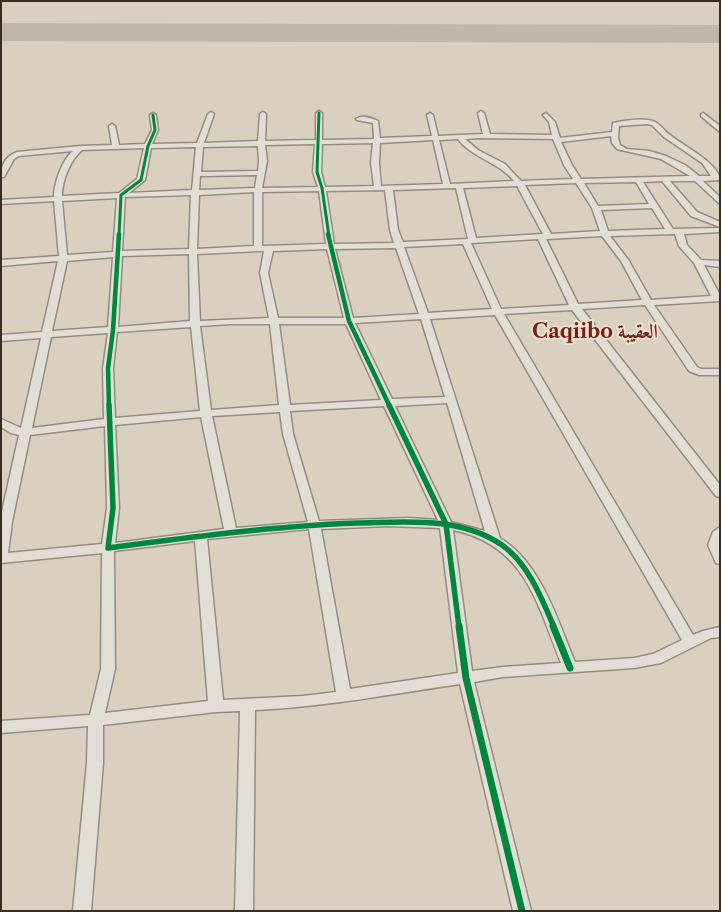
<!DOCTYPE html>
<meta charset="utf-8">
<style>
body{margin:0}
#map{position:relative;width:721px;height:912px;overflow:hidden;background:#dad0c0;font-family:"Libre Caslon Text",serif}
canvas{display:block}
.frame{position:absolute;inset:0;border:2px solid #392c23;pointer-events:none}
</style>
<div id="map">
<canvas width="721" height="912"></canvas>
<div class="frame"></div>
</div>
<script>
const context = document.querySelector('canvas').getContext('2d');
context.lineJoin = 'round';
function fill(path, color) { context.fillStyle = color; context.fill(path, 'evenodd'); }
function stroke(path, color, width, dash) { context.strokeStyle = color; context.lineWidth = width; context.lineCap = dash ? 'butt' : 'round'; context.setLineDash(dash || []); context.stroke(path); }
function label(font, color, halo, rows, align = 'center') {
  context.font = font + ' "Libre Caslon Text",Amiri,serif'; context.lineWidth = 4; context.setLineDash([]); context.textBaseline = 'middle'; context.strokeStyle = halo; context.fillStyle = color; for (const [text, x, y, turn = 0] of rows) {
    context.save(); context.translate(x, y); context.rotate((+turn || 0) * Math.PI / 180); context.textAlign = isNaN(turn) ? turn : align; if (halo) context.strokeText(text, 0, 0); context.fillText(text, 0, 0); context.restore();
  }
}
fill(new Path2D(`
 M1,23L720,25V43L1,41Z`), '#c0b8ad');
const street = new Path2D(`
 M319,111L322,113V140L374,139L373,123L357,120L356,119C362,114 371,118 378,121L380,138L432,136L427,115L430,113L433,115L438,136L483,134L478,113L481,111L484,113L490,134L552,135L549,122L543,115L546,113L555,122L560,138L612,132L613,123C624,121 644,117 655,122C661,125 665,132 670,135C682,145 720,164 720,180L703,181L720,197V204L695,181H670L697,212L720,222V227L691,216L662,181L643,182L673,229L720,228V232L684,234L687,245L701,260L720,261V267L704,265L720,295V301L654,305L697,367L701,369H720V375H699L689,371L645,305L582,309L720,485V497L716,496L572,310L504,314L693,635L703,631L720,627V637L711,638L661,663L634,668L503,677L474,682L531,911H513L460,684C391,694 325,707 255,710L253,911H235L240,711L216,712L103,725V763L91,911H73L87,763L88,726L1,733V721L90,715L101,669L102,553L1,563V516L19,435L11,433L1,427V419L21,428L41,338L1,341V335L42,332L58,261L1,266V260L59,256L54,201L1,204V200L54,197C54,183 62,160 73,151L19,156L14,159L4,177H1C1,165 6,156 17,152L80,146L112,145L109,126L112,124L115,126L119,145L145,144L152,130L150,115L153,113L156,115L158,130L152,144L197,143L208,114L211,112L214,114L204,143L258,141L260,114L263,112L266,114L265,141L316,140V113ZM647,124L652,125L664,137L702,163L711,176H699L685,165L666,156L649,151L627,149L620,145L618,138L619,126ZM611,136L612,143L617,149L661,159L690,176L581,179L572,165L561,142ZM479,138L553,139L564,165L573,179L521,181L505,164L478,150L465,139ZM458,139C472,158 499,162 514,181L450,184L439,140ZM433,140L443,184L381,186L379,163L380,143ZM373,143L371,163L374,186L325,187L321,172L322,144ZM315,144L313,172L318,187L262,188L267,161L265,145ZM258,146L259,161L258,171L201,172L203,147ZM196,147L192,190L129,193L145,180L151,148ZM144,148L137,179L119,193L62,196C62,181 70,160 82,150ZM257,175L255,188L199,190L200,176ZM636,182L649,204L598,206L584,183ZM576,183L592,208L600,231L551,234L525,185ZM517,186L543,234L476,238L463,188ZM456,188L468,239L403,242L398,230L393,190ZM385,190L390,230L394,243L334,244L326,191ZM319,191L326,244L262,246V192ZM254,192V246L197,249L199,195ZM191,195L189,249L122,251L125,197ZM117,198L113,252L67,255L62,201ZM652,208L665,229L608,231L601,210ZM675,234L679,246L694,263L711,296L651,300L629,261L610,236ZM602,236L621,261L642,300L578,304L546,239ZM538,239L569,305L501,309L471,243ZM463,244L492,309L428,313L404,247ZM396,248L419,314L353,318L335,249ZM327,249L344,318H278L268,273L273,251ZM259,251H264L260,273L269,318L200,321L197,254ZM189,254L190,321L118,327L122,256ZM113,257L108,327L52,331L67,261ZM495,315L682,640L653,654L634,658L575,662C557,619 541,563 500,538L430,319ZM421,319L445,397L392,399L355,323ZM231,324H270L279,405L211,410L200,326ZM279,324H346L381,400L290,405ZM191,327L200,411L115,418L113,368L117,332ZM108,333L103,368L104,419L32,428L51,337ZM447,403L485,531L451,522L395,406ZM384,406L438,520L408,518L319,521L293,434L290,411ZM280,412L283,434L308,522L236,528L212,416ZM201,417L224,529L115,543L119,508L115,425ZM105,426L107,508L102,544L8,553L12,522L30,435ZM388,526L440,528L458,673L350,689L321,529ZM309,529L336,692L303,696L223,700L207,539ZM453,530C525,545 537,603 561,663L503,667L472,671ZM195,541L208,701L105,713L115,669L114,551Z
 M703,113L720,126V132L701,116V114Z
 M720,527V564L716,563L708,545L713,532Z`);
stroke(street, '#948d83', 3);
fill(street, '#e2ded5');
stroke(new Path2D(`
 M319,113L317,172L322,188L329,236
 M119,236L121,195L141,180L148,146L155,130L153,115`), '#00873e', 3);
stroke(new Path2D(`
 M328,234L349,321L390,407
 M109,407L108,368L113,330L119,234`), '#00873e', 4.5);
stroke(new Path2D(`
 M109,405L113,508L108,548C191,537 274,526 358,523C406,522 460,516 502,545C528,563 542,599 554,627
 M389,405L446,524L459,627`), '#00873e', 5.5);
stroke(new Path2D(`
 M459,626L466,678L522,911
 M553,626L570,668`), '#00873e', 7);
label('bold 20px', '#7a1f14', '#ede2d0', [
 ["Caqiibo العقيبة",595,332]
]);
</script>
